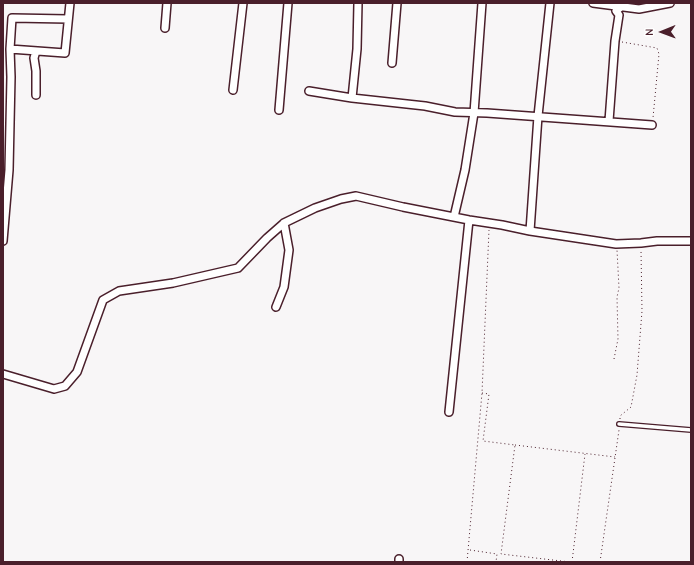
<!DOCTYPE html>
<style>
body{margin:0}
#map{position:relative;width:694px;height:565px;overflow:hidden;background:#f8f6f7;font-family:"Comic Neue",sans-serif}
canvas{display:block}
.frame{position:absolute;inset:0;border:4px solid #4a1f2b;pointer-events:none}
.north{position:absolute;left:642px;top:12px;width:40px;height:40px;-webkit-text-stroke:3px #fff;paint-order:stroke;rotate:269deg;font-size:11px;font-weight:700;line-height:16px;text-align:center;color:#4a1f2b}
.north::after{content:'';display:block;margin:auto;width:14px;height:18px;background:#4a1f2b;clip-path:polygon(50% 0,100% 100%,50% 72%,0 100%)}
</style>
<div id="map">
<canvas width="694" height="565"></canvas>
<div class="frame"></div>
<div class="north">N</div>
</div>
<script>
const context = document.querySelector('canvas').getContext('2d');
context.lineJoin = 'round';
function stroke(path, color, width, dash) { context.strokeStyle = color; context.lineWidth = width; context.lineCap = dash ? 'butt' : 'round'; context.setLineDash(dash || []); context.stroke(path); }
const lane = new Path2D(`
 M619,424L691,430`);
const street = new Path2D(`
 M593,3L639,9L670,3
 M165,28L167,3
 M10,49L65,53L70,3
 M36,51L34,58L36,71V95
 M392,63L397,3
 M233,90L243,3
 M309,91L352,98L425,106L455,112L487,113L652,125
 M352,98L357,49L358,3
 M279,110L288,3
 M609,121L615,41L619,15L616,11L621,7V3
 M454,217L465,170L474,113L482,3
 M530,231L538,116L550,3
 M3,241L9,170L11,77L10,49L12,18L68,19
 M276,307L284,287L289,250L284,223
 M3,374L54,389L65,386L77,372L103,300L119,291L173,283L238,268L267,238L284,223L315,208L341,199L356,196L403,207L469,220L502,225L530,231L616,244L641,243L657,241H691
 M449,412L469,220
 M399,562V559`);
stroke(lane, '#4a1f2b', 6);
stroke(street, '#4a1f2b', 10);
stroke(new Path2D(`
 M622,42L657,48L659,54L653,118
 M614,359L618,339L617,297L619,288L617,250
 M482,393L489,394L483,441L515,445L501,554L570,562
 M620,419V416L631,407L637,375L642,311L641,250
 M515,445L615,457
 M470,550L497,554L496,562
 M467,562L482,393L489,230
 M572,562L585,454
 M600,562L619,430`), '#4a1f2b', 1, [1, 3]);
stroke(lane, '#fff', 3.5);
stroke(street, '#fff', 7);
</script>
